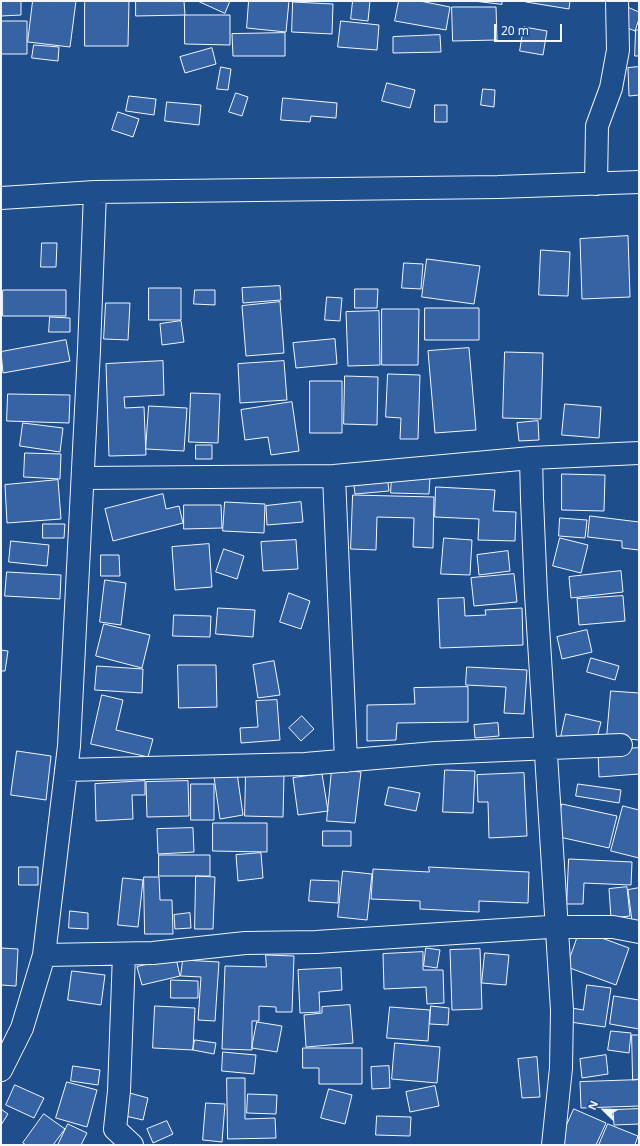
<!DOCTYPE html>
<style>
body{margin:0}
#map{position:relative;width:640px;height:1146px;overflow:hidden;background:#1f4e8c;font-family:"Noto Sans",sans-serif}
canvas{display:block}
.frame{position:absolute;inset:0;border:2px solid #f2f6ff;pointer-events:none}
.north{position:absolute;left:584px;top:1090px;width:40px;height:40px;-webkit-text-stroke:3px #1f4e8c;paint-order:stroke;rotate:293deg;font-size:11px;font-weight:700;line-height:16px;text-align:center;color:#f2f6ff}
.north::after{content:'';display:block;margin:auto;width:14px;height:18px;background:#f2f6ff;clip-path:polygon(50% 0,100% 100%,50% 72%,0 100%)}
.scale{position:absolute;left:494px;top:24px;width:68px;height:18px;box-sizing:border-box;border:2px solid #f2f6ff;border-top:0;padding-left:5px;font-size:12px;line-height:14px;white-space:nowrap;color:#f2f6ff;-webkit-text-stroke:3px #1f4e8c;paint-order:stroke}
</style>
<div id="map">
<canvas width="640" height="1146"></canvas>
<div class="frame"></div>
<div class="north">N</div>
<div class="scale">20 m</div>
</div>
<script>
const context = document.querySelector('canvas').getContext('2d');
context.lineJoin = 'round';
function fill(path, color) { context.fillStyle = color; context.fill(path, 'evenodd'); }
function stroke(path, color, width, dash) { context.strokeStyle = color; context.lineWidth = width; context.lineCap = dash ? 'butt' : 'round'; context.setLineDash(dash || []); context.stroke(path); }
const building = new Path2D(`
 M1,1H21V15L1,16Z
 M33,1H76L70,47L28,42Z
 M85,1H129L128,46H85Z
 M136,1H184L185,15L136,16Z
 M198,1H230L225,13Z
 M249,1H289L286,32L247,28Z
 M353,1H370L368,21L351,19Z
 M399,1H420L450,7L446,30L395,21Z
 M474,1H502V4Z
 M526,1H570L569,9L526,2Z
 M293,2L333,4L332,34L292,32Z
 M625,6L639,12V19L635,31L618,24Z
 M452,7H496L497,40L453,41Z
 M185,15H230V45L185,44Z
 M1,21H27V54H1Z
 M341,21L379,25L377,50L338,47Z
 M524,27L547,31L543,55L520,51Z
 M636,30H639V56H635Z
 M285,33V56H233L232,34Z
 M440,35L441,52L393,53V37Z
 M34,45L59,47L58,61L32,58Z
 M212,48L216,64L185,73L180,57Z
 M221,67L231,69L228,90L217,89Z
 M639,67V95L629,96L628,68Z
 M387,83L415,90L410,108L382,101Z
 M483,89L495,90L494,107L481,105Z
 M236,93L248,97L242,116L229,112Z
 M129,96L156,99L154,115L126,111Z
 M283,98L337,103L336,118L311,116L310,122L281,120Z
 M167,102L201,105L199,125L165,121Z
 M435,105H447V122H435Z
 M118,112L139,119L133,137L112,130Z
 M628,236L630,297L582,299L580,239Z
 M42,243H57L56,267H41Z
 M541,250L570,252L568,296L539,295Z
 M427,259L480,266L474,304L422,297Z
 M404,263L423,264L421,289L402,288Z
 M280,286L281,300L243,303L242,288Z
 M149,288H181V320H149Z
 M355,289H378L377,308H355Z
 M3,290H66V316H3Z
 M195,290H215V305L194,304Z
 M327,297L342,298L340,321L325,320Z
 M280,302L284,353L246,356L242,306Z
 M106,303H130L128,340L104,339Z
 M425,308H479V340H425Z
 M382,309H419L418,365H382Z
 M379,311L380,365L348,366L346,312Z
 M50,317L70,318V332H49Z
 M181,321L184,342L162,345L160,324Z
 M335,339L337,364L296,368L293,343Z
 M66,340L70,361L3,373L1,352Z
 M469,348L476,430L435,433L428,351Z
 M505,352L543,353L541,419L503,418Z
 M163,361L164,395L124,397L125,408L144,407L146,455L109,456L106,364Z
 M284,361L287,400L240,403L238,364Z
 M388,374L420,375L418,439H400L401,418L386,417Z
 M345,376L378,377L377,425L344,424Z
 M310,381H342V433H310Z
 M191,393L220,394L218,443L189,442Z
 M8,394L70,395L69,423L7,421Z
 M292,402L299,451L271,455L268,437L245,440L241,410Z
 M565,404L601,407L599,438L562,435Z
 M149,406L187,408L184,451L146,449Z
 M538,421L539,440L519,441L517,423Z
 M23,423L63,428L60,452L20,446Z
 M196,445H212V459H196Z
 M25,453L61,454L60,479L24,477Z
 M562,474L605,475L604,511L562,510Z
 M387,475L389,491L355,494L353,478Z
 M392,475L430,477L429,494L391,493Z
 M58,480L61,519L7,523L5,485Z
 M436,487L495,490L493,511L516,512L515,541L478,540L479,519L435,517Z
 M163,494L166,509L179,506L183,523L113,541L105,509Z
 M353,495L434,497L433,548L413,547L414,518L377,517L376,550L351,549Z
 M225,502L265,504L264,533L223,531Z
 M301,502L303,522L267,525L266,506Z
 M184,505H221L222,528L184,529Z
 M590,516L639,522V550L622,548V541L588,537Z
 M560,518L587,520L585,538L559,536Z
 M43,524H65L64,538H43Z
 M444,538L472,540L470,575L441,574Z
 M560,538L588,545L581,573L553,566Z
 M296,540L298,569L263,571L261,542Z
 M11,541L49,545L47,566L9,562Z
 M209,544L212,587L175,590L172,547Z
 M224,549L244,556L237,579L216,572Z
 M508,551L510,571L479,575L477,555Z
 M101,555H119L120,576H101Z
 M621,571L623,592L571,598L569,577Z
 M7,572L61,575L60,599L5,596Z
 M514,574L517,602L474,606L471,578Z
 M105,580L126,583L121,625L100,622Z
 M289,593L310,601L301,629L280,622Z
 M623,596L625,621L579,625L577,599Z
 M464,598L465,616L486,615L485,610L522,608L523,645L440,648L438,599Z
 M218,608L255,610L253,637L216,634Z
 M174,615L211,616L210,637L173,636Z
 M104,624L150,635L142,668L96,656Z
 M587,630L592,652L562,659L557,637Z
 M1,650L8,651L5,671H1Z
 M591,658L619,666L615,680L587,672Z
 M274,661L280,695L258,698L253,665Z
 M178,665H216L217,707L179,708Z
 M97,666L143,669L142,693L95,690Z
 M467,667L527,670L524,714L504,713L506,687L466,685Z
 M468,687V722L397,723L396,740L367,741V705L415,704L414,688Z
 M611,691L639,693V740L607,737Z
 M102,695L123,700L116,730L153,739L148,757L91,744Z
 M277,700L280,740L241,743L240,728L258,727L256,701Z
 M566,714L601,722L595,745L561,737Z
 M302,716L314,729L301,741L289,728Z
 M498,723L499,736L475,738L474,725Z
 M639,748V774L599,777L598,751Z
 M17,751L51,756L46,800L11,795Z
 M332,769L361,772L355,823L327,821Z
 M445,770L475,771L473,813L443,812Z
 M237,773L243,815L220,819L214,777Z
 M246,773L284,774L283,817L245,816Z
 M524,773L527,836L489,838L488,802H478L477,775Z
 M322,774L328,811L298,815L293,778Z
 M145,781V795H132L133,819L96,821L95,784Z
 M188,781L189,816L147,817L146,782Z
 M191,784H214V820H191Z
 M578,784L621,790L619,803L576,796Z
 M389,787L420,793L416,811L385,805Z
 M562,804L617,816L609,848L555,836Z
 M623,806L639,810V858L611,851Z
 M213,823H267V852L213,851Z
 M193,828L194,852L158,854L157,829Z
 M323,831H351V846H323Z
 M261,853L263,878L238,881L236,855Z
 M159,855H210V876H159Z
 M569,859L632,862L631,885L584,883L583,904H567Z
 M19,867H38V885H19Z
 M429,867L529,872L528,903L479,901V912L420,909V901L371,899L373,869L429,872Z
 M343,871L372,874L367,920L338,917Z
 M196,876L215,877L213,929H195Z
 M144,877H159L160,900H172L173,934H145Z
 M123,878L143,880L138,927L118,925Z
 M311,880L339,881L338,903L309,901Z
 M627,887L630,916L611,918L609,889Z
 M639,888V928L633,929L628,890Z
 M70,911L88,913V929L69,928Z
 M190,913L191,928L175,929L174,915Z
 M580,930L629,948L616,985L567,967Z
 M1,948L18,949L16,986L1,985Z
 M426,948L440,950L437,968L424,966Z
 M480,949L482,1009L452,1010L450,950Z
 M423,952V970H443L444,1003L427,1004L426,987L384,989L383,954Z
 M485,953L509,955L506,985L482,983Z
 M266,955L294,956L292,1012H276V1007L259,1006V1021H252V1050L222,1049L225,966L266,967Z
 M176,958L180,976L142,985L137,967Z
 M183,960L219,962L215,1021L198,1020L201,977L181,976Z
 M341,968L342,990L319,992L320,1012L300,1013L298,970Z
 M72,971L105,975L101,1005L68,1000Z
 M171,980L198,981V998H171Z
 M587,985L611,988L605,1027L570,1022L572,1008L583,1010Z
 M614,996L639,1000V1029L610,1024Z
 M350,1005L353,1043L306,1047L304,1015L322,1013V1007Z
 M155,1006L195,1008L193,1050L153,1048Z
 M431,1006L449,1008L448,1025L430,1024Z
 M390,1007L430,1010L428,1041L387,1038Z
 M257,1022L282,1026L277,1052L252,1048Z
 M611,1031L631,1033L629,1053L608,1050Z
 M632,1035H639V1079L633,1080Z
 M195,1040L216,1043L214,1054L193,1050Z
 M395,1043L440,1047L437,1083L392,1079Z
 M303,1048H362V1084H319V1068H303Z
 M223,1052L256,1055L254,1074L222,1071Z
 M606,1055L608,1074L582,1078L580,1059Z
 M537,1057L540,1097L522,1098L518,1059Z
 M73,1066L100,1070L98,1085L71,1081Z
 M389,1066L390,1088L372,1089L371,1067Z
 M227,1078H245V1119L275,1118L276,1138L228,1139Z
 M639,1080V1106L581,1108L580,1082Z
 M67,1082L97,1090L87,1127L56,1118Z
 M15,1085L44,1098L34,1118L6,1105Z
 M435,1086L439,1106L410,1112L406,1092Z
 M329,1089L352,1095L345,1124L321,1118Z
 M126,1092L148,1098L143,1120L121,1115Z
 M248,1094L277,1095L276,1114L247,1113Z
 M206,1103L225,1104L222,1142L203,1140Z
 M1,1109L8,1114L1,1125Z
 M574,1109L606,1123L596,1145H558Z
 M639,1109V1124L614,1125L613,1110Z
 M44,1114L65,1129L53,1145H26L23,1143Z
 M377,1116L411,1117L410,1136L376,1135Z
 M167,1121L173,1134L153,1143L147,1129Z
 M68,1124L87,1133L81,1145H58Z
 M608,1124L638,1136L635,1145H599Z`);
fill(building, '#3563a3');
stroke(building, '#f2f6ff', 1);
const minor = new Path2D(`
 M596,184L597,126L611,88L618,50L617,1
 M1,198L95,192L498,187L639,182
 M531,458L532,499L536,594L562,1010L561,1068L553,1145
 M334,476L346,761
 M83,478L334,476L531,458L639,453
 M66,770L305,764L435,753L621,745
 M124,954L119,1091L115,1129L132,1145
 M44,955L153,953L245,943L316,942L549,927H613L639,932
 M1,1070L22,1028L44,955L69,746L89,350L95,192`);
stroke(minor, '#f2f6ff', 24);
stroke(minor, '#1f4e8c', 22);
</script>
